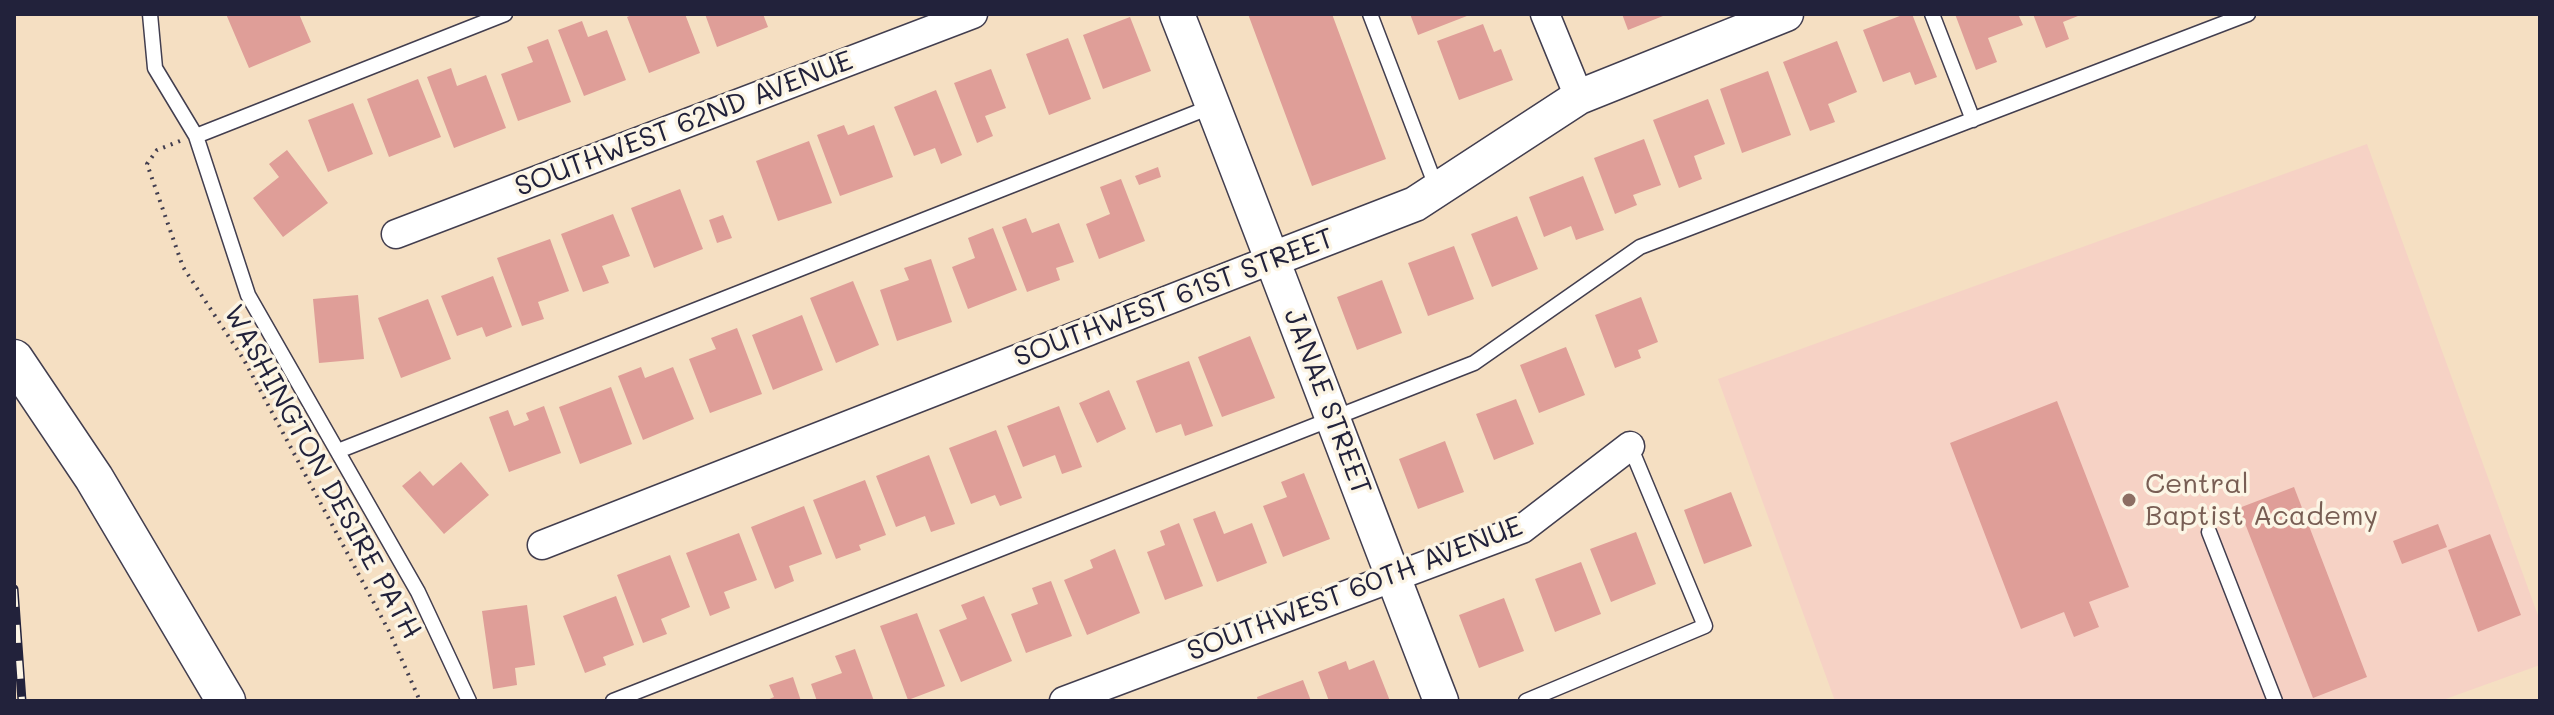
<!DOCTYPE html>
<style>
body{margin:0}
#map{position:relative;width:2554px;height:715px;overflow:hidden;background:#f5dfc2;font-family:Mali,sans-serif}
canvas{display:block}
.frame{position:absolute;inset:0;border:16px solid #22223b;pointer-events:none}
</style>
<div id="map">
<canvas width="2554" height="715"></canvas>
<div class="frame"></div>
</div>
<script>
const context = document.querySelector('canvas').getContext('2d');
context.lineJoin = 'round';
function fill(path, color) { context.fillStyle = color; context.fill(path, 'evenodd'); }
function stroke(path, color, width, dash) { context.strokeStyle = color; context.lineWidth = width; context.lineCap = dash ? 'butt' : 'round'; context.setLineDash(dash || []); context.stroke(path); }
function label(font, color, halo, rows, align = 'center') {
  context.font = font + ' Mali,sans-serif'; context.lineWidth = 7; context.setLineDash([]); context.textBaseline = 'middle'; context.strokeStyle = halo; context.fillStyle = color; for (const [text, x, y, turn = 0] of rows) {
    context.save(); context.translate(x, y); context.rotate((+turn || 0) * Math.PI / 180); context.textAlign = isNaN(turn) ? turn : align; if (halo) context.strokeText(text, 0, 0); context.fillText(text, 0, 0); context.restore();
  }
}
fill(new Path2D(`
 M2367,144L2540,621V665L2440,701H1835L1718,379Z`), '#f6d2c5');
fill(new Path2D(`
 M226,14H299L311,42L249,68Z
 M634,14H685L700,53L649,73L627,17Z
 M705,14H763L768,27L717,47Z
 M1248,14H1332L1386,159L1312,186Z
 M1410,14H1472L1418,35Z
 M1622,14H1668L1628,30Z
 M1905,14H1912L1937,77L1915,85L1910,72L1883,82L1863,30Z
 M1955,14H2018L2023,25L1988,38L1997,62L1976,70Z
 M2033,14H2083L2063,22L2069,39L2046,48Z
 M1130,17L1151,71L1103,89L1083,35Z
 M582,21L588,37L607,30L626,80L584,96L558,30Z
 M1483,24L1494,52L1501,49L1513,80L1459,100L1437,41Z
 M1068,38L1091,99L1049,115L1026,54Z
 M548,39L571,102L518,121L501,74L533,62L527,47Z
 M1837,41L1857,92L1828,104L1835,122L1810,131L1783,62Z
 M451,68L457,86L486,75L506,128L454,148L427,77Z
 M991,69L1006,108L985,116L993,136L977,143L954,83Z
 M1768,71L1791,135L1742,153L1720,89Z
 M418,79L441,137L389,157L367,99Z
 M936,90L962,155L941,164L935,148L914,156L894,107Z
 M1708,99L1725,144L1694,156L1702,179L1679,188L1653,120Z
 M353,103L373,154L328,172L308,120Z
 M844,125L848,135L874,125L893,177L840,196L817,135Z
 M1644,139L1661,185L1633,195L1637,205L1615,214L1594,158Z
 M809,141L832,203L778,221L756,161Z
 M287,150L328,203L283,237L253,198L279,177L269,164Z
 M1158,167L1161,177L1139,185L1135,176Z
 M1583,176L1604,230L1576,240L1571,226L1544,237L1529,197Z
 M1121,179L1145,241L1099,259L1086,224L1110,214L1100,187Z
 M680,189L703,249L654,268L631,208Z
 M613,214L630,256L602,266L609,283L583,292L561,234Z
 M723,215L732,238L717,243L709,220Z
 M1517,216L1538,269L1492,287L1471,234Z
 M1026,218L1032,233L1059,223L1074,262L1056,268L1060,280L1027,292L1002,227Z
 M993,228L1017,290L968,309L952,267L975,258L968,238Z
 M550,239L569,291L538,302L544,319L522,326L497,258Z
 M1454,246L1474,299L1428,316L1408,263Z
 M931,259L952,322L897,341L880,290L909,280L904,268Z
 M493,276L512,327L486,337L482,327L457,336L441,296Z
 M1382,280L1402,333L1357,350L1337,297Z
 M853,281L879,345L836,363L810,298Z
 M358,295L364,359L319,363L313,299Z
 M1641,297L1658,342L1638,350L1641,358L1615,368L1595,315Z
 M428,299L451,359L401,378L378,318Z
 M802,315L823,370L773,390L752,335Z
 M737,328L762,394L710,413L689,359L716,349L711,338Z
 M1250,336L1275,398L1222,417L1198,357Z
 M1566,347L1585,395L1539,413L1520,365Z
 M1189,361L1213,426L1185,436L1181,424L1156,433L1136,381Z
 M641,367L645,378L673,367L694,419L643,440L618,376Z
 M611,387L632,444L580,464L559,407Z
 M1109,390L1126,429L1097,443L1079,403Z
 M1516,399L1534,444L1494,460L1476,414Z
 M2057,401L2129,587L2089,602L2099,627L2074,637L2064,612L2021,629L1950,443Z
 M544,406L561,453L509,472L489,417L508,410L514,426L529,420L526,413Z
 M1059,406L1082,467L1062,474L1055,455L1023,467L1007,426Z
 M996,430L1022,498L1000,506L995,495L971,504L949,448Z
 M1445,441L1464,492L1418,509L1399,459Z
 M929,455L955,524L931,532L925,516L896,527L876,476Z
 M461,462L489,495L444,534L402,486L420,471L433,486Z
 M1304,473L1330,539L1283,557L1263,506L1287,497L1281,482Z
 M865,480L886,535L859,545L861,550L836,559L813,500Z
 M2294,487L2367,677L2313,698L2239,508Z
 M1731,492L1752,546L1704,564L1684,510Z
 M804,506L822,554L789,566L794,581L775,589L751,527Z
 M1215,511L1224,534L1252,523L1267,563L1217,582L1193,519Z
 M1179,523L1203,586L1165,600L1147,552L1165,545L1160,531Z
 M2438,524L2447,547L2402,564L2393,541Z
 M1636,532L1656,584L1611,602L1590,549Z
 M739,533L757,580L724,592L730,608L710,616L686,553Z
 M2490,534L2521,615L2478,632L2448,550Z
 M1115,549L1140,613L1087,635L1064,580L1093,568L1090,560Z
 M670,555L690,607L661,619L667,634L643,643L617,575Z
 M1581,562L1601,614L1555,632L1535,579Z
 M1051,581L1072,636L1026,653L1011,614L1038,604L1032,588Z
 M616,596L634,645L603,657L606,665L585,673L563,616Z
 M984,596L1012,661L961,682L939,630L967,619L961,605Z
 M1504,598L1524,651L1479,668L1459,615Z
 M527,605L535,665L515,668L517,685L493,689L482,611Z
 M917,613L945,686L908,700L880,626Z
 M855,649L874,701H817L811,684L842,673L835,656Z
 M1374,660L1390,701H1329L1318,672L1346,661L1349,670Z
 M793,677L801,701H765L774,697L769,685Z
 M1303,680L1311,701H1258L1257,697Z`), '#df9e98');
const service = new Path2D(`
 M150,14L155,68L196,136L248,295L418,592L469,701
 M1370,14L1437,189
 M1932,14L1973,120
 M196,136L505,14
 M338,451L1213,106
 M2209,532L2275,701
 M613,701L1474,363L1640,247L2248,14
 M1526,701L1705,626L1630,446`);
const minor = new Path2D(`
 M1545,14L1579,97
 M396,234L973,14
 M542,545L1273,259
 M1064,701L1522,529L1630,446`);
const tertiary = new Path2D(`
 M1177,14C1267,242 1352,472 1441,701
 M1273,259L1415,204L1579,97L1786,14`);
const secondary = new Path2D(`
 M14,359L94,478L226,701`);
stroke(service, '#423e4f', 17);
stroke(minor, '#423e4f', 31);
stroke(tertiary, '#423e4f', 37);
stroke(secondary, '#423e4f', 41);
stroke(new Path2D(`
 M180,141L157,150L147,164L183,267L244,360L390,633L420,701`), '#423e4f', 4, [2, 6]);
stroke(service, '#fff', 14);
stroke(minor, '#fff', 28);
stroke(tertiary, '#fff', 34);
stroke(secondary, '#fff', 38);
const rail = new Path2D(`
 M14,589L22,701`);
stroke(rail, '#22223b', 9);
stroke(rail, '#fcf5e5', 6, [18]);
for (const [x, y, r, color] of [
 [2129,500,8,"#8d6e63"]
]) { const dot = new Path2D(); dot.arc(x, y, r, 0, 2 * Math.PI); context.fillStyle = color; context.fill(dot); stroke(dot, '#fcf5e5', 3); }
label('28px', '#22223b', '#fcf5e5', [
 ["SOUTHWEST 62ND AVENUE",684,124,-21],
 ["SOUTHWEST 61ST STREET",1174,298,-21],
 ["JANAE STREET",1327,402,69],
 ["WASHINGTON DESIRE PATH",322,472,61],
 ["SOUTHWEST 60TH AVENUE",1355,589,-21]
]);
label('28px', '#785e54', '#fcf5e5', [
 ["Central",2145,484],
 ["Baptist Academy",2145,516]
], 'left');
</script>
